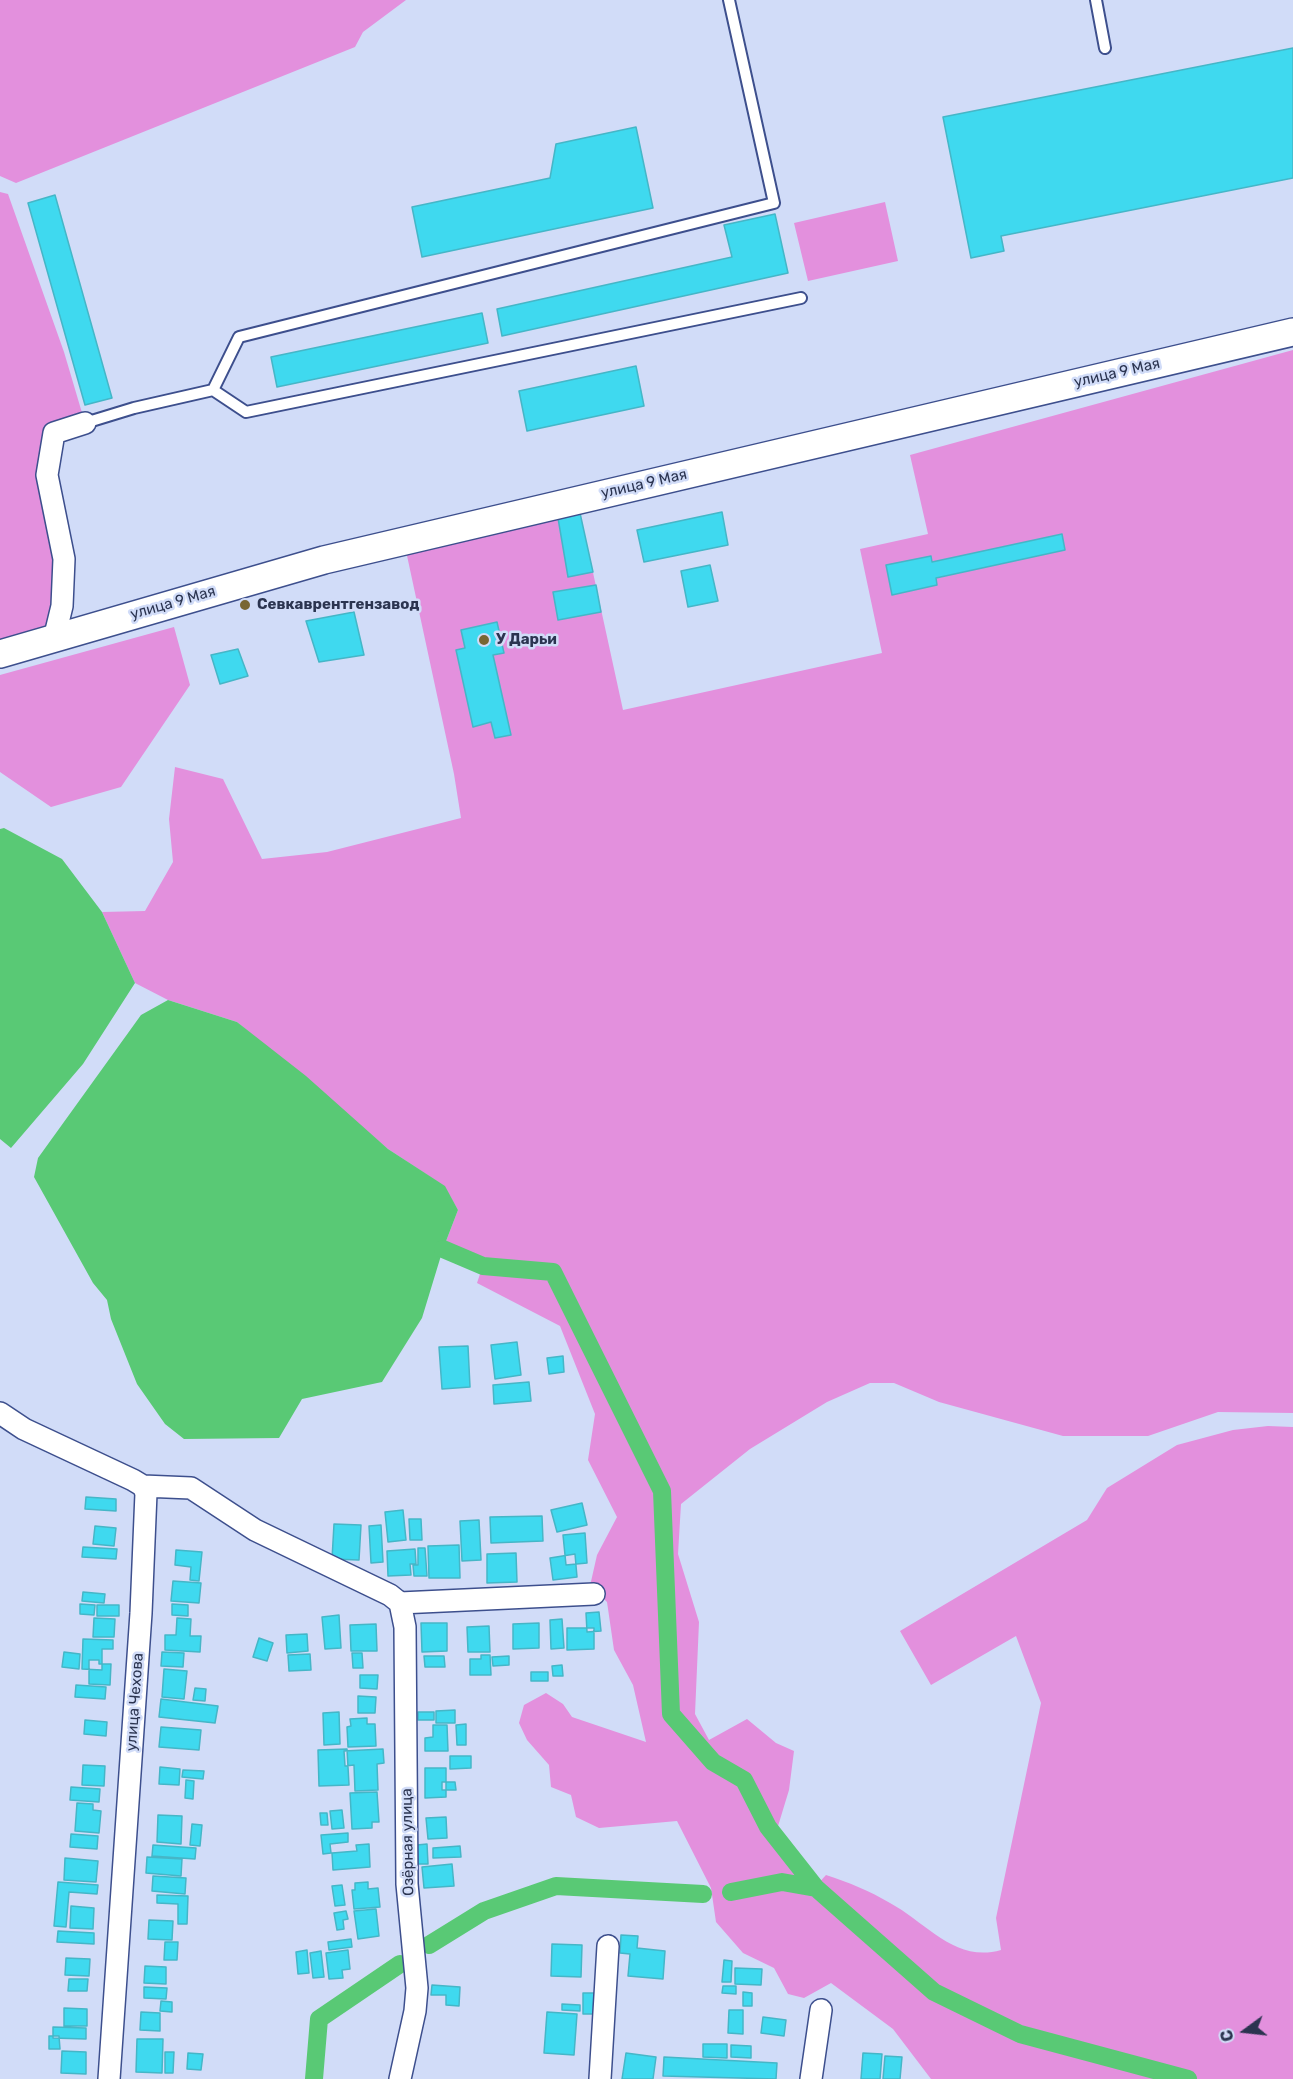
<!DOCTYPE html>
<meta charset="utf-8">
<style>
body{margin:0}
#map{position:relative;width:1293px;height:2079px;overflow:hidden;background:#d1dcf8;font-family:Rubik,sans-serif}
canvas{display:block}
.north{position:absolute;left:1215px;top:2001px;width:60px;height:60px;-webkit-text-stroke:4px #d1dcf8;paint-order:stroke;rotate:255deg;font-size:16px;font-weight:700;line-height:24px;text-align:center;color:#2b3450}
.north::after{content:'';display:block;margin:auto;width:21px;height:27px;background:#2b3450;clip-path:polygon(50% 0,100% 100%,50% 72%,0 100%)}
</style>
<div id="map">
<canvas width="1293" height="2079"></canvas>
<div class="north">С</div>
</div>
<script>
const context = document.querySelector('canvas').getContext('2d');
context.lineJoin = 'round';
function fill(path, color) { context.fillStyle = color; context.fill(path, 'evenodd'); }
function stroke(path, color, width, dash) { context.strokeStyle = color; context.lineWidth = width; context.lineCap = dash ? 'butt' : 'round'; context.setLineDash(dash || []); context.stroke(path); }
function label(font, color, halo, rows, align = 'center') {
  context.font = font + ' Rubik,sans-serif'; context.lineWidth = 5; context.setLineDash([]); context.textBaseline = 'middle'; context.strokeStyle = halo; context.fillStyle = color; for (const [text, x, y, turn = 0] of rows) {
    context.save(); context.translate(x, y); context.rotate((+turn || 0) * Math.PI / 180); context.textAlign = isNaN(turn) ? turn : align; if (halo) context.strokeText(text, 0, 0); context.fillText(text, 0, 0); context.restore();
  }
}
fill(new Path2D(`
 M0,0H406L363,32L355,47L16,183L0,176Z
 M0,192L8,194L64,352L85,423L54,433L64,559L54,639L0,654Z
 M885,202L898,261L808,281L794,223Z
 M1293,350V1413L1218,1412L1148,1436H1063L939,1402L894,1383H870L827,1402L750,1449L681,1504L678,1554L699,1622L695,1714L709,1740L747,1719L776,1743L794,1751L789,1790L775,1836L815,1887L826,1875C848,1882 870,1891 890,1903C927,1923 955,1963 1001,1950L996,1918L1041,1703L1016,1636L931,1685L900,1631L1087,1520L1107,1488L1177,1445L1233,1430L1268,1426L1293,1427V2079H931L893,2029L831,1983L804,1998L788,1994L774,1968L743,1953L716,1922L711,1888L677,1821L599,1828L576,1817L571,1795L551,1787L549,1765L527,1740L519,1723L524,1705L546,1693L563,1704L572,1717L646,1742L633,1685L614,1650L607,1602L590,1586L597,1555L617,1517L588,1460L595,1414L560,1326L477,1283L483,1265L443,1249L458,1210L444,1186L388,1149L237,1022L168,1000L135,983L102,912L145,911L173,862L169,819L175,767L223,779L262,859L327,852L461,818L454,774L406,551L580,513L623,710L882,653L860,549L928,534L910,455Z
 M174,627L190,685L121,787L51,807L0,772V675Z`), '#e390dd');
fill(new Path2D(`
 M4,828L62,859L102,912L135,983L83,1064L11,1148L0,1139V829Z
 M168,1000L237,1022L306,1076L388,1149L445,1186L458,1210L443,1249L422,1318L382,1382L302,1399L279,1438L184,1439L165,1424L137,1384L111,1319L107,1300L93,1283L34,1177L38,1158L141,1015Z`), '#59c975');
stroke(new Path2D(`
 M443,1249L483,1266L553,1272L662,1491L671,1714L713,1762L744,1780L768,1827L816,1888L934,1992L1020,2034L1188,2079
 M731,1892L782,1882L816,1888
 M429,1945L484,1911L556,1886L703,1894
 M314,2079L319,2019L400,1964`), '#59c975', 18);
const building = new Path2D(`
 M1293,48V178L1001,236L1004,251L971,258L943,117Z
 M636,127L653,208L422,257L412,207L550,178L556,144Z
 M55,195L112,398L85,405L28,203Z
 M775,214L788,273L502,336L497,309L732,257L724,225Z
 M482,313L488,343L277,387L271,357Z
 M636,366L644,406L527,431L519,391Z
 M722,512L728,545L644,562L637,530Z
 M580,513L593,572L568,577L558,518Z
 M1062,534L1065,550L936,578L937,585L892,595L886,565L931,556L932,562Z
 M710,565L718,601L688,607L681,571Z
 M596,585L601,612L558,620L553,592Z
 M354,612L364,655L319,662L306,621Z
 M497,622L504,653L493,655L511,735L495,738L491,722L473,727L456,650L465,648L461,630Z
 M238,649L248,676L220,684L211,655Z
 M517,1342L521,1375L495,1379L491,1345Z
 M468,1346L470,1387L442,1389L439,1347Z
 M563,1356L564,1372L549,1374L547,1358Z
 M529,1382L531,1401L494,1404L493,1385Z
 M86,1497L116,1499V1511L85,1509Z
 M582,1503L587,1525L557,1532L551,1510Z
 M403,1510L406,1540L388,1542L385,1512Z
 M542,1516L543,1541L491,1543L490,1517Z
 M409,1519H421L422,1540H410Z
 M479,1520L481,1560L462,1561L460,1521Z
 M334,1524L361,1525L359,1560L332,1559Z
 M381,1525L383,1562L371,1563L369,1526Z
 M95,1526L116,1528L114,1546L93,1544Z
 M585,1533L587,1563L566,1565L563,1535Z
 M459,1545L460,1578H429L428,1546Z
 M83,1547L117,1549L116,1559L82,1557Z
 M418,1548H425L427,1576H414L413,1565H418Z
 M415,1549L416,1564H410L411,1575L388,1576L387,1551Z
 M176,1550L202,1552L199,1581L190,1580L191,1567L175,1565Z
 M516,1553L517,1582L487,1583V1554Z
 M575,1554L577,1577L553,1580L550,1558Z
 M173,1581L201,1583L199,1603L171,1601Z
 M83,1592L105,1594L104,1603L82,1601Z
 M80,1604L95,1605L94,1615L80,1614Z
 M172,1604L188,1605V1616L172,1615Z
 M97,1605H119V1616H97Z
 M599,1612L601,1631L587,1632L586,1613Z
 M339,1615L341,1648L325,1649L322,1617Z
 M94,1618L115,1619L114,1637H93Z
 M177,1618L191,1619L190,1636H201L200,1652L165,1650V1635H176Z
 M562,1619L564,1648L551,1649L550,1620Z
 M421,1623H447V1651L422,1652Z
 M539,1623V1648L513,1649V1624Z
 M376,1624L377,1651H351L350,1625Z
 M489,1626L490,1652H468L467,1627Z
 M567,1628H594V1649L567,1650Z
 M307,1634L308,1651L287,1653L286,1635Z
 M259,1638L273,1643L267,1661L253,1657Z
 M83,1639L113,1640V1649H102V1670L82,1669Z
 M64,1652L80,1654L79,1669L62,1667Z
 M162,1652L184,1653L183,1667L161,1666Z
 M352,1653H362L363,1668H353Z
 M310,1654L311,1670L289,1671L288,1655Z
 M481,1655H490L491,1675H470V1659H481Z
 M424,1656H444L445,1667H425Z
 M509,1656V1665L493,1666L492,1657Z
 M89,1660H99V1664H111L110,1685L89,1684Z
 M562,1665L563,1676H553L552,1666Z
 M164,1669L187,1671L184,1699L162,1697Z
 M531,1672H548V1681H531Z
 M360,1675H378L377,1689L360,1688Z
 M76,1685L106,1687L105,1699L75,1697Z
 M195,1688L206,1689L205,1701L193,1700Z
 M358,1696L376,1697L375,1713H358Z
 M161,1699L218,1706L215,1723L159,1717Z
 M455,1710V1723H436V1711Z
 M339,1712L340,1744L324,1745L323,1713Z
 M418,1712H434V1720H418Z
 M367,1718V1724H375L376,1746L348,1747L347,1727L351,1726L350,1719Z
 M85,1720L107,1722L106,1736L84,1734Z
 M466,1724V1745H457L456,1725Z
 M433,1725H447L448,1751H425V1738L433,1737Z
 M161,1727L201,1730L199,1750L159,1747Z
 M347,1749L349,1785L319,1786L318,1750Z
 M383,1749L384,1763L377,1764L378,1790L355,1791L354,1765L345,1766L344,1751Z
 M450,1756H471V1768L450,1769Z
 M83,1765L105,1766L104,1786L82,1785Z
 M160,1767L180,1769L179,1785L159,1784Z
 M425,1768H446V1797L425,1798Z
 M183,1770L204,1771L203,1779L182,1777Z
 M186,1780L194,1781L193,1799L185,1798Z
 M442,1782H455L456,1790H442Z
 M71,1787L100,1789L99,1802L70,1800Z
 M377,1792L379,1822H372V1828L352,1829L350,1793Z
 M77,1803L93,1804V1810L101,1811L99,1833L75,1831Z
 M342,1810L344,1828L332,1829L330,1811Z
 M320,1813H327L328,1825H321Z
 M158,1815L182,1816L181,1844L157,1842Z
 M446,1817L447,1838L428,1839L426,1818Z
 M192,1824L202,1825L200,1846L190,1845Z
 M348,1833V1842L330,1844L331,1853L323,1854L321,1835Z
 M71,1834L98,1836L97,1849L70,1847Z
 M369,1844L370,1867L333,1870L332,1853L357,1851L356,1845Z
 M427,1844L428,1864H418L417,1845Z
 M153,1845L196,1848L195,1859L152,1856Z
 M460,1846L461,1857L433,1858V1848Z
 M147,1857L182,1859L181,1876L146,1873Z
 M65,1858L98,1861L96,1882L64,1880Z
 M452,1864L454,1886L424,1888L422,1867Z
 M153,1876L186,1878L185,1894L152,1891Z
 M58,1882L98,1885L97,1894L69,1892L66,1927L54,1926Z
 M368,1882V1889L378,1888L380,1907L354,1909L352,1890H355V1883Z
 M342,1885L345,1905L335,1906L332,1886Z
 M157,1895L188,1896L187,1924H178V1904L157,1903Z
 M71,1906L94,1908L93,1929L70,1928Z
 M376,1909L379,1936L358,1939L354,1911Z
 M346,1911L348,1919L343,1920L344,1929L337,1930L334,1913Z
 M149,1920L173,1921L172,1940L148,1939Z
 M58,1931L94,1933V1944L57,1942Z
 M621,1935L638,1936L637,1948L665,1951L663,1979L628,1976L630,1954L620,1953Z
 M351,1939L352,1947L329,1950L328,1942Z
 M165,1942H178L177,1960H164Z
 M552,1944L582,1945L581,1977L551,1976Z
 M307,1950L309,1973L298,1974L296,1952Z
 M348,1950L350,1969L342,1970L343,1978L329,1979L326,1953Z
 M321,1951L324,1977L313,1978L310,1953Z
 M66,1958L90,1959L89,1976L65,1975Z
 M724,1960L732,1961L731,1982H722Z
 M145,1966L166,1967V1984L144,1983Z
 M735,1968L762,1969L761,1985L735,1984Z
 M69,1979H88L87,1991H68Z
 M432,1985L460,1987L459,2006L446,2005V1995H431Z
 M723,1986H736V1994L722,1993Z
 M144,1987L167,1988L166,1999L144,1998Z
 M743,1992L752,1993V2006H743Z
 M583,1993H598L597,2014H583Z
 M161,2001L172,2002V2012L160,2011Z
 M562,2004L580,2005V2011L562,2010Z
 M64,2008L87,2009V2026H64Z
 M729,2010H743V2034L728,2033Z
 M141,2012L160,2013V2031L140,2030Z
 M547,2012L577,2014L574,2055L544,2053Z
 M763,2017L786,2020L784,2036L761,2033Z
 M53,2027L86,2028V2039L53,2038Z
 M49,2036H59L60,2049H49Z
 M137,2039H163L162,2073L136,2072Z
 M703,2044H727V2058L703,2057Z
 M731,2045L751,2046V2058L731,2057Z
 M62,2051L86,2052V2074L61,2073Z
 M165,2052H174L173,2073H165Z
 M188,2053L203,2054L201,2070L187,2069Z
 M626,2053L656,2057L653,2079H622Z
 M863,2053L882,2054L880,2079H861Z
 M885,2056L902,2057L900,2079H883Z
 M664,2057L777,2063L776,2079L663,2076Z`);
fill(building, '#3fd9ef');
stroke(building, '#45b6c7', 1.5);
const service = new Path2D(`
 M1096,0L1105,48
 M213,390L246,412L801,298
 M85,423L134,408L213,390L239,337L774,203L729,0`);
const minor = new Path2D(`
 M54,639L62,606L64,559L47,475L54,433L85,423
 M0,1413L24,1429L133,1480L143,1486L146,1493L141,1613L109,2079
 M143,1486L191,1488L255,1530L390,1595L400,1603L405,1627L407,1884L417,1988L415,2011L400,2079
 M400,1603L594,1594
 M600,2079L608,1946
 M811,2079L821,2010`);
const tertiary = new Path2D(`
 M0,654L324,560L1293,332`);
stroke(service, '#3d4f8d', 14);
stroke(minor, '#3d4f8d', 24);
stroke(tertiary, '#3d4f8d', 30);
stroke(service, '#fff', 10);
stroke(minor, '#fff', 21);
stroke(tertiary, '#fff', 27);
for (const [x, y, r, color] of [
 [245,605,6,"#786634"],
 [484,640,6,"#786634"]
]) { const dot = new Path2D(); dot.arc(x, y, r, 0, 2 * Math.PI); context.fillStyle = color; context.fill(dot); stroke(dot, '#d1dcf8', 2); }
label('15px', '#2b3450', '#d1dcf8', [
 ["улица 9 Мая",1117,373,-13],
 ["улица 9 Мая",644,484,-13],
 ["улица 9 Мая",173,603,-16],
 ["улица Чехова",135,1702,-86],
 ["Озёрная улица",408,1842,-91]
]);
label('bold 15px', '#2b3450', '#d1dcf8', [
 ["Севкаврентгензавод",257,605],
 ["У Дарьи",496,640]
], 'left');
</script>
